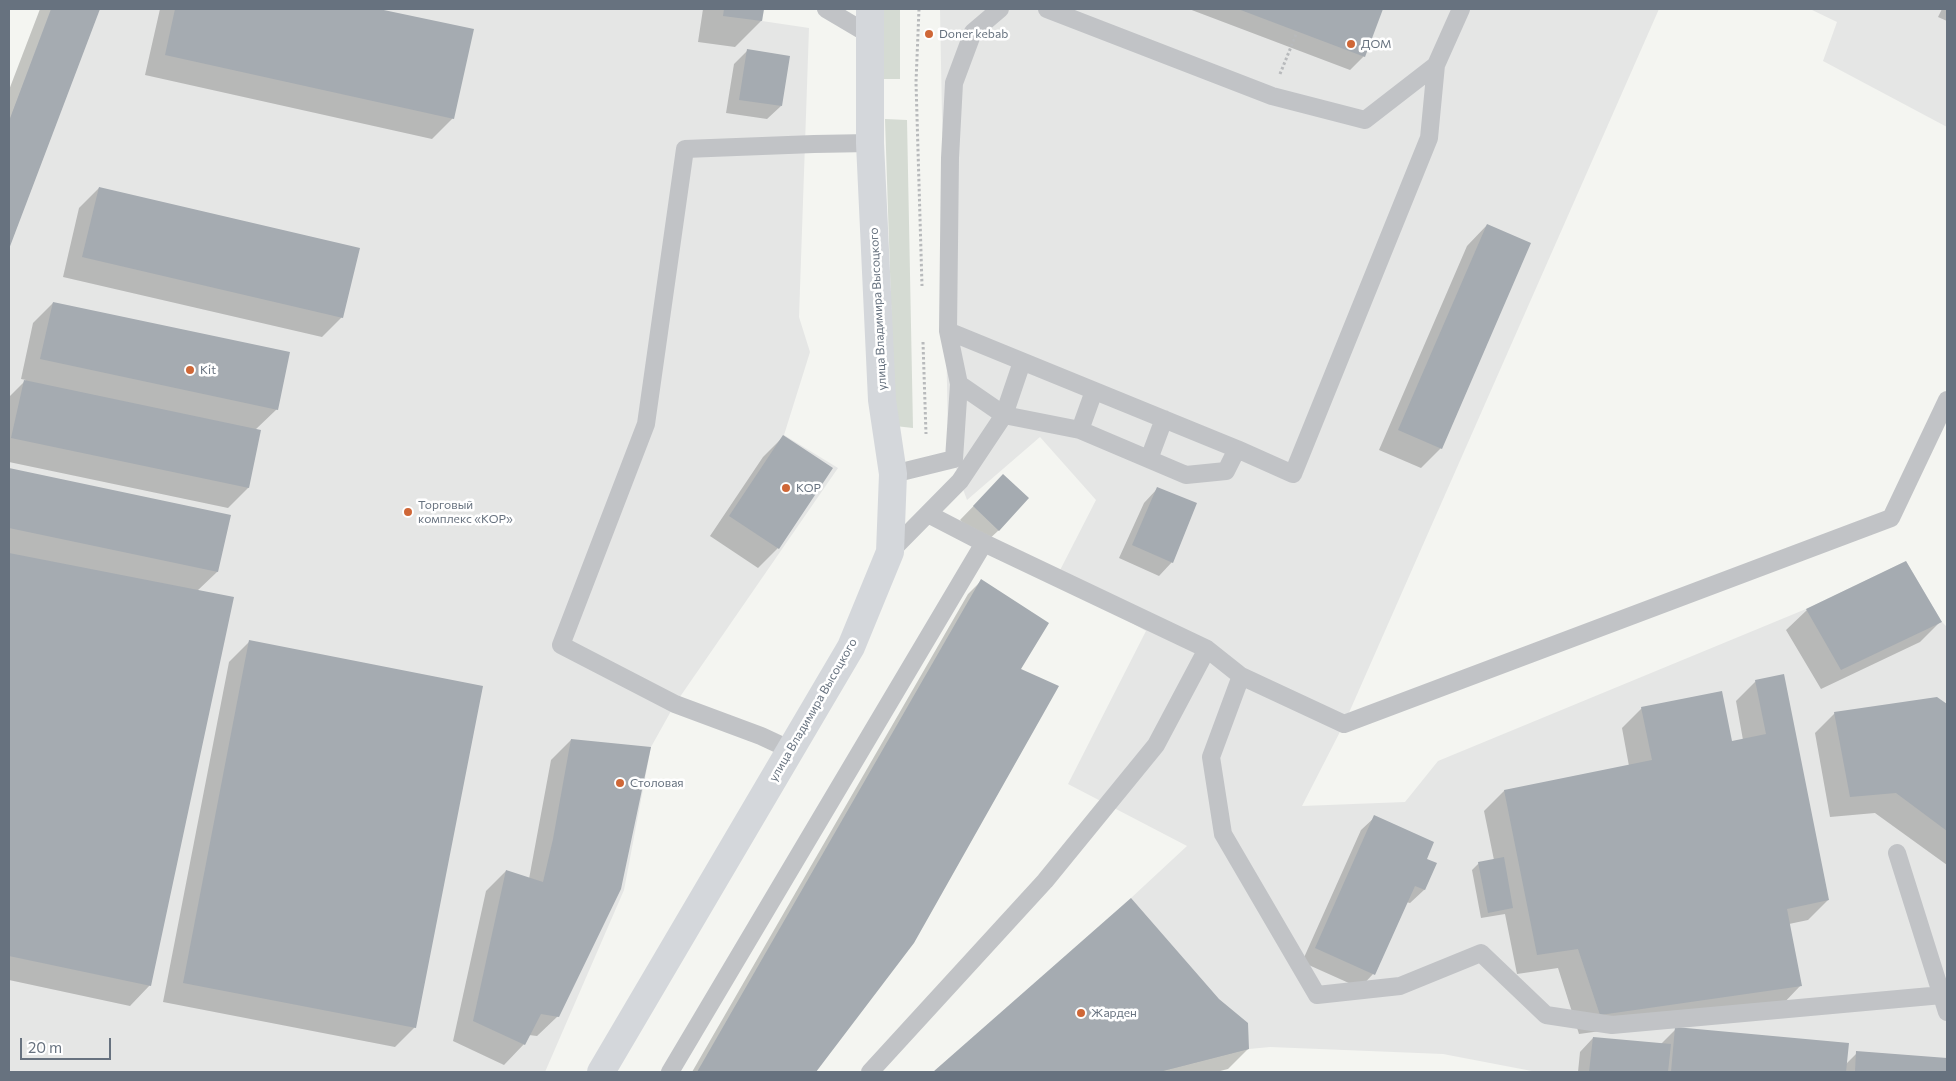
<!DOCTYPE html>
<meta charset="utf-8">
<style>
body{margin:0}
#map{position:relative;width:1956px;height:1081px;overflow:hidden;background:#f4f5f1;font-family:Commissioner,sans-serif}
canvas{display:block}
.frame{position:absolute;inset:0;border:10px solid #67727f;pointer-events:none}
.scale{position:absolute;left:20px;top:1038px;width:91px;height:22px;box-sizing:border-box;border:2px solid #67727f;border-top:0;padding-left:6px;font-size:15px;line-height:18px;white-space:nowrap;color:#67727f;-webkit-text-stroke:4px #fff;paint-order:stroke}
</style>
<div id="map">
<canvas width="1956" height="1081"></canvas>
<div class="frame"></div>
<div class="scale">20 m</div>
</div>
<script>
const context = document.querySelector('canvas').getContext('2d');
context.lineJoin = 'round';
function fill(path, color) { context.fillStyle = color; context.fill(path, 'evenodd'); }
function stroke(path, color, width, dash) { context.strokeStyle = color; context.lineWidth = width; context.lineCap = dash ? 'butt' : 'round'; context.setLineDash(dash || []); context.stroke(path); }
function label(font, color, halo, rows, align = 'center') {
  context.font = font + ' Commissioner,sans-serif'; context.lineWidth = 5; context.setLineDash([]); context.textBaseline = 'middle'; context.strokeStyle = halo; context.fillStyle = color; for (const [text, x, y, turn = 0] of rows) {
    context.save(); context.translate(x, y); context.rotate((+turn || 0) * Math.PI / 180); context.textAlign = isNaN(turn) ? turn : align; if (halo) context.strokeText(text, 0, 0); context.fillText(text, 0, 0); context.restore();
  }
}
fill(new Path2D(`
 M52,9H764L762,21L809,28L799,317L810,352L784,435L838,468L675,704L651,747L624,890L545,1072H9V122Z
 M940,9H1659L1344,724L1302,806L1405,802L1438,761L1806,609L1906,561L1942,622L1947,627V1072H1537L1443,1054L1270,1047L1249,1049L1159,1072H933L1131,898L1187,846L1068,784L1146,631L1055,580L1096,500L1040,437L967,500L960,481L948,439Z
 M1810,9H1947V127L1823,61L1837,22Z`), '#e5e6e5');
fill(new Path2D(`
 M884,9H900V79H884Z
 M885,119L907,120L913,428L895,426Z`), '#d5dbd3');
fill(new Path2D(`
 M40,9H99L9,246V90Z
 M160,9H373L472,30L453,118L432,139L145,75Z
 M703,9H762L761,21L735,47L698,42Z
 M1189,9H1382L1364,56L1350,70Z
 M1942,9H1947V21L1938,17Z
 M748,50L781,106L767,119L726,113L734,64Z
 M99,188L342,317L322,337L63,277L79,208Z
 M1487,225L1441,448L1421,468L1379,450L1467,246Z
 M53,303L277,409L255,430L248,488L228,508L9,462V397L26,380L21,379L33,323Z
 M784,436L778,548L758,568L710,536L763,457Z
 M9,469L229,516L217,572L197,591L150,985L130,1006L9,980Z
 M990,489L999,530L985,543L960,520Z
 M1157,489L1172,562L1159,576L1119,558L1144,503Z
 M1905,563L1940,622L1920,642L1821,689L1786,630L1807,610Z
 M981,581L1020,669L913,942L814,1072H692L968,594Z
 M250,641L415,1027L395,1047L163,1002L229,662Z
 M1756,681L1828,900L1808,920L1789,924L1801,985L1781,1006L1579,1034L1558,968L1517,974L1505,914L1481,918L1472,870L1479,863L1494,860L1484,811L1504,791L1629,766L1622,728L1642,708L1731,742L1743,740L1736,701Z
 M1936,698L1947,706V865L1875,813L1830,817L1815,733L1835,713Z
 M571,740L558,1016L537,1036L529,1035L524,1044L504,1065L453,1041L486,891L506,871L529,879L551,760Z
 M1375,817L1425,859L1435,864L1424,890L1410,903L1406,902L1373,974L1360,988L1302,962L1361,830Z
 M1131,899L1248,1049L1228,1069L1216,1072H935Z
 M1676,1029L1846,1064L1857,1053L1947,1059V1072H1578L1580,1052L1593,1038L1660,1045Z`), '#0003');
fill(new Path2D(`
 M51,9H100L9,249V121Z
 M175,9H379L474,29L454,119L165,55Z
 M724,9H764L762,21L723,16Z
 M1238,9H1383L1365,57Z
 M747,49L790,56L782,106L739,100Z
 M99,187L360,248L343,318L82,257Z
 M1487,224L1531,243L1442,449L1398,430Z
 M53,302L290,352L278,410L40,359Z
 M24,380L261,430L249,488L11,438Z
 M783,435L833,468L779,549L729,516Z
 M9,468L231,515L218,572L9,528Z
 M1003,474L1029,498L999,531L973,506Z
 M1157,487L1197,503L1173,563L1132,545Z
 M9,553L234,597L151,986L9,956Z
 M1906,561L1942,622L1841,670L1806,609Z
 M981,579L1049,623L1021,669L1059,686L914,943L816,1072H697Z
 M249,640L483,686L416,1028L183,983Z
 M1784,674L1829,900L1787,909L1802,986L1600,1015L1578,949L1537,955L1504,790L1652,760L1641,707L1722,691L1732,741L1766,734L1755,680Z
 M1937,697L1947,704V831L1896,793L1850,797L1834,712Z
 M571,739L651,747L621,889L559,1017L541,1014L525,1045L473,1021L506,870L543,882L553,839Z
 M1374,815L1434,842L1427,859L1437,863L1425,890L1415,886L1375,975L1315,948Z
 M1504,857L1513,908L1488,913L1478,862Z
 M1131,898L1219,999L1248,1023L1249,1049L1159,1072H933Z
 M1675,1027L1849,1043L1846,1072H1671Z
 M1593,1037L1671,1044L1668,1072H1589Z
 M1856,1051L1947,1058V1072H1855Z`), '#a5abb1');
stroke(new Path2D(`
 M919,9L916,82L922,286
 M1280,74L1297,32
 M923,342L926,434`), '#b8babc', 3, [2.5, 2.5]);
stroke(new Path2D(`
 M826,9L870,35
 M1047,9L1272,96L1365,120L1436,65L1461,9
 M948,331L1237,449L1293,474L1429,138L1436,65
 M959,384L1004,415L1080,430L1186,475L1226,471L1237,449
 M1080,430L1094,391
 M1149,459L1164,419
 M893,474L954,459L959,384L948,331L950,158L954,83L973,32L1000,9
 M928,514L984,543L1207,649L1241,676L1344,724L1891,518L1947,400
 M890,552L960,481L1004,415L1022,362
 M1241,676L1211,757L1223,834L1317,995L1400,986L1481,953L1546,1015L1612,1025L1942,995
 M791,750L761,736L675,704L561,645L646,424L685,149L814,144L870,143
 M1897,853L1947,1012
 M670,1072L984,543
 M870,1072L1045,881L1156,745L1207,649`), '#c1c3c6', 18);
stroke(new Path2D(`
 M601,1072L851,647L890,552L893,474L882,400L870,143V9`), '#d4d7db', 28);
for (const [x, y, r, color] of [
 [929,34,5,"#cf6737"],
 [1351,44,5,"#cf6737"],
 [190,370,5,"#cf6737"],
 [786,488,5,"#cf6737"],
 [408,512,5,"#cf6737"],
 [620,783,5,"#cf6737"],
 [1081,1013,5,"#cf6737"]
]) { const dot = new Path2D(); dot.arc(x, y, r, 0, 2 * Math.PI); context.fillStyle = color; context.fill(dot); stroke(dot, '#fff', 2); }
label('12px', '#67727f', '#fff', [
 ["Doner kebab",939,34],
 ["ДОМ",1361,44],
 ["Kit",200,370],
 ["КОР",796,488],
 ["Торговый",418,505],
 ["комплекс «КОР»",418,519],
 ["Столовая",630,783],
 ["Жарден",1091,1013]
], 'left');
label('12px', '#67727f', '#fff', [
 ["улица Владимира Высоцкого",878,309,-93],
 ["улица Владимира Высоцкого",813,710,-60]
]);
</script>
